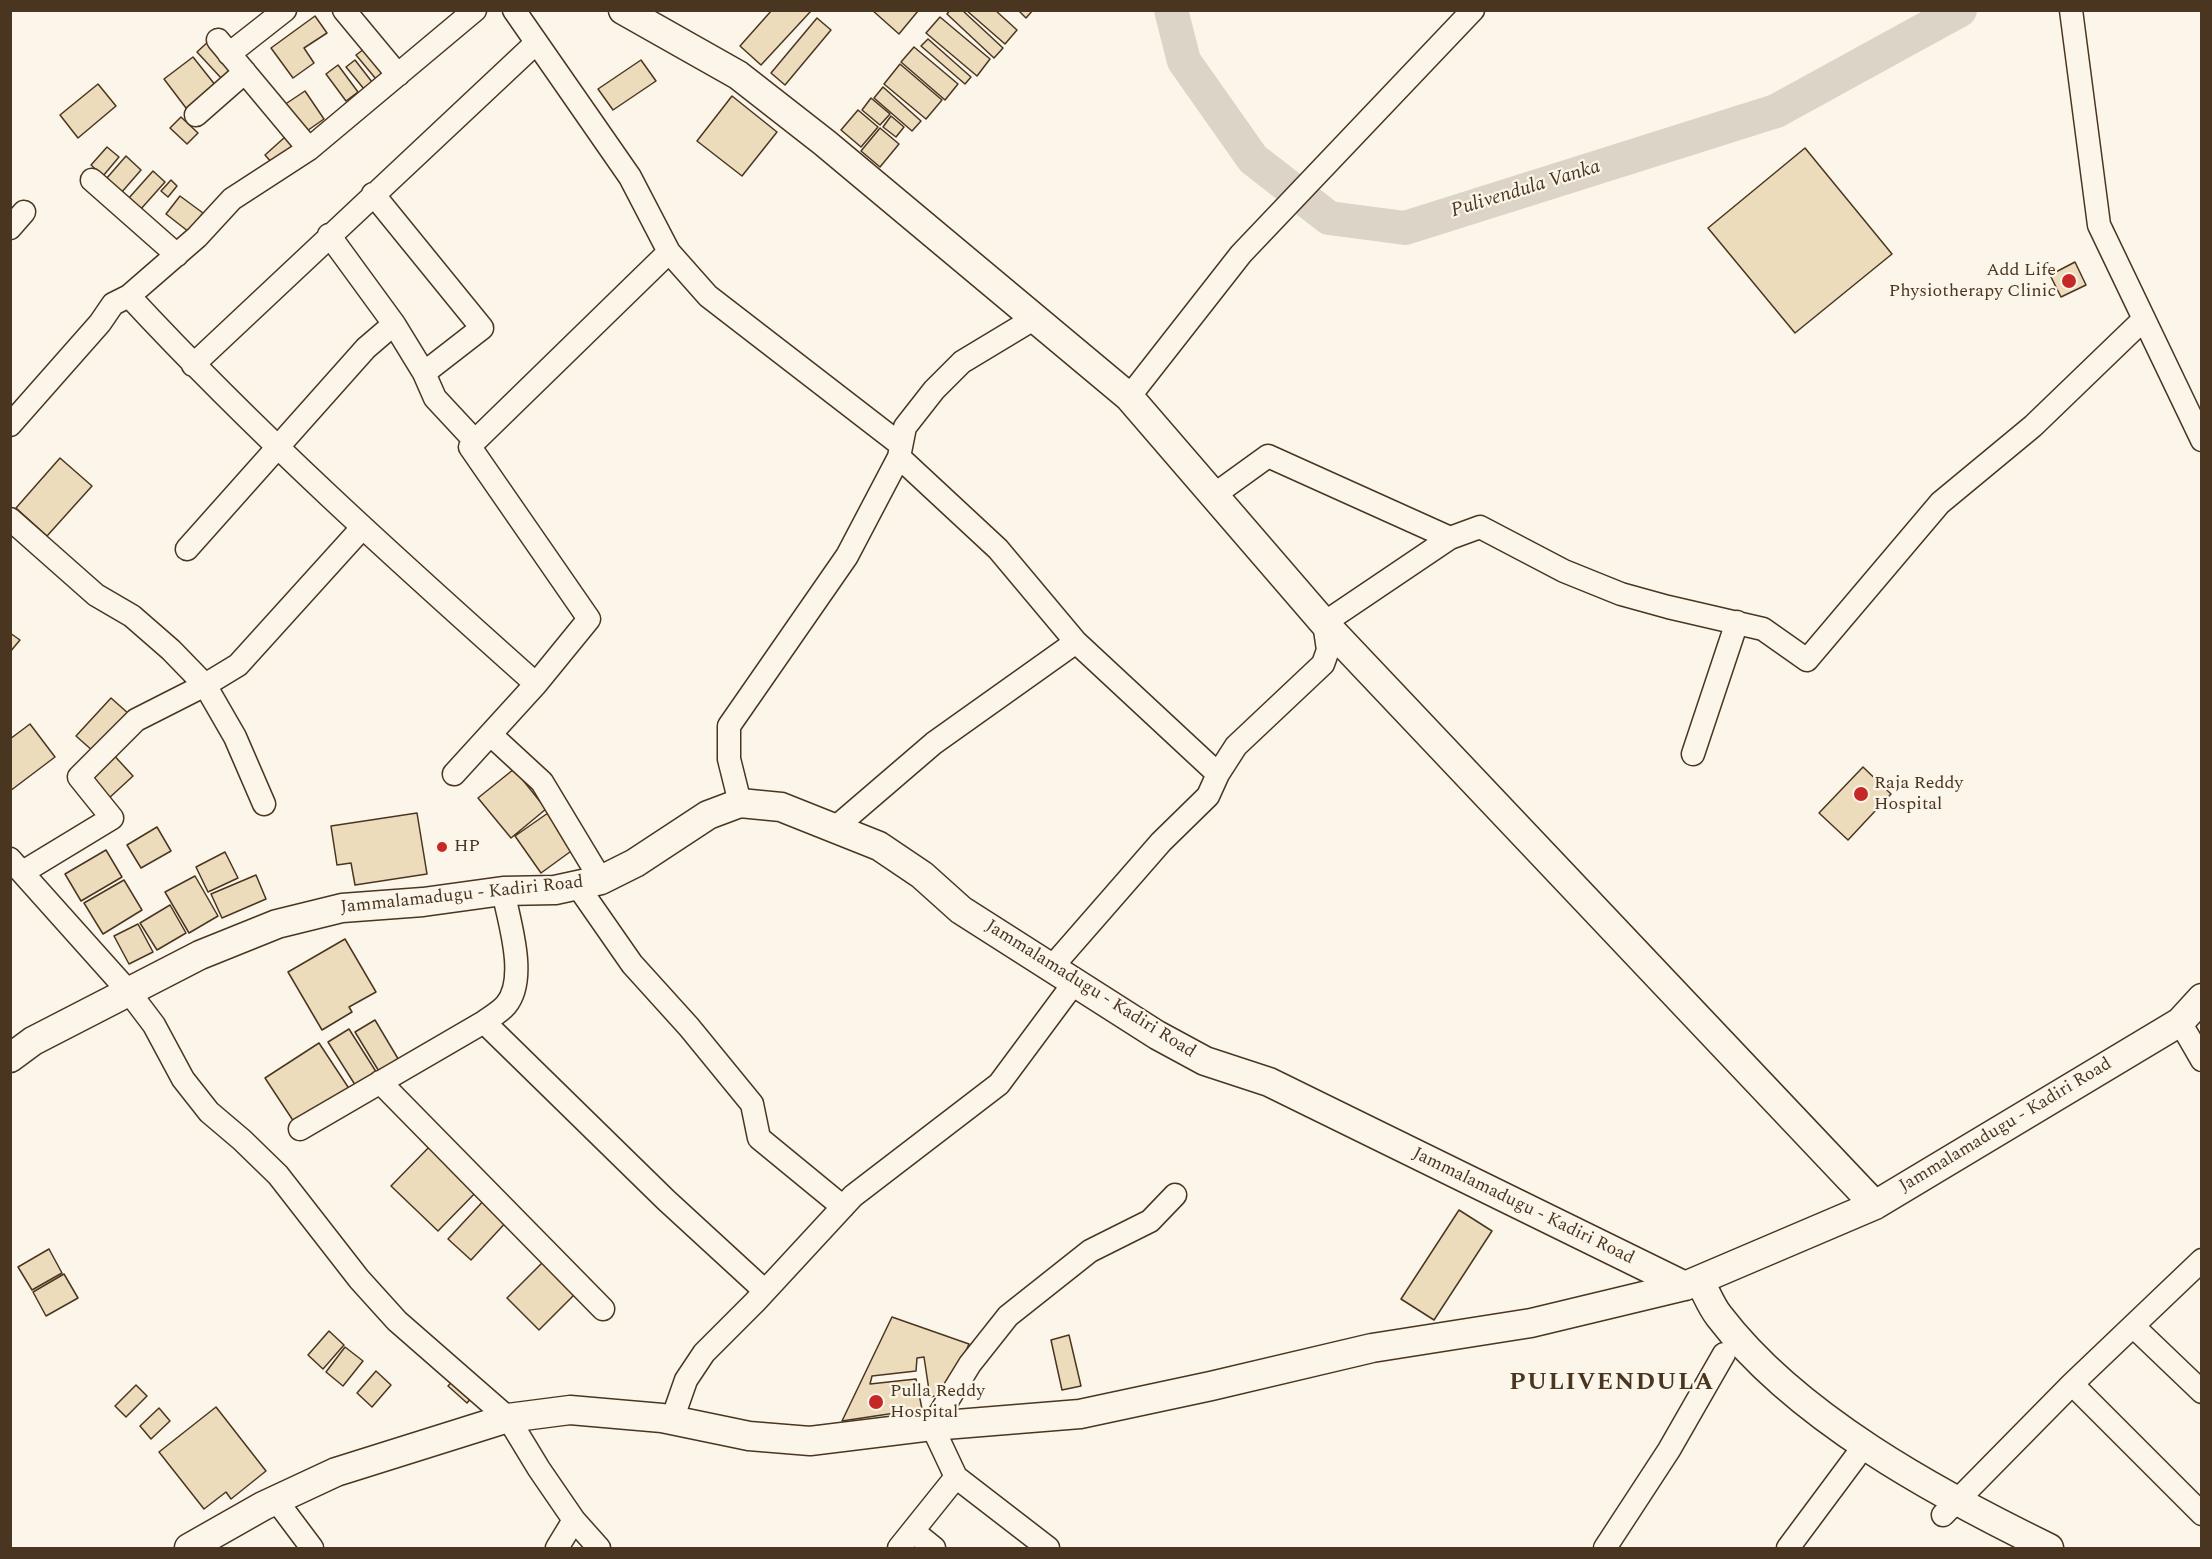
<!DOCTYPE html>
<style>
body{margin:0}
#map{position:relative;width:2212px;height:1559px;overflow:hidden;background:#fbf6e9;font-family:Spectral,serif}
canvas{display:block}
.frame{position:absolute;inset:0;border:12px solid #4a3520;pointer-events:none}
</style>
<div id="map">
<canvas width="2212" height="1559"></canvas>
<div class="frame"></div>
</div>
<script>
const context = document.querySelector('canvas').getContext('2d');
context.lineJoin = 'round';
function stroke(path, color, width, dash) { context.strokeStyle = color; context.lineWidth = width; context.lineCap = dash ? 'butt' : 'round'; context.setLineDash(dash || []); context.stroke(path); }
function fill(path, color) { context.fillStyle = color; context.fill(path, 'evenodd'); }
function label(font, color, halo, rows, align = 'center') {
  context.font = font + ' Spectral,serif'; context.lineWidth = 4.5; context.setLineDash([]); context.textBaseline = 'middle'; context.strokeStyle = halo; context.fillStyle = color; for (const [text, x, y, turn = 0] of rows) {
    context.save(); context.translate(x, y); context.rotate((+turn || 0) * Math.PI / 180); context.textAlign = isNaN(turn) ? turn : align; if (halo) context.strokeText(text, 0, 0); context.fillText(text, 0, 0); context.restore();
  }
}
stroke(new Path2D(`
 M1171,10L1184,61L1253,159L1329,218L1405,228L1776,111L1960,10`), '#dcd4c6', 34);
const building = new Path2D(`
 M772,10L811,11L761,65L740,46Z
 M872,10H918V11L899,34Z
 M950,10H962L1003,48L994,58L947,14Z
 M966,10H995L1017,30L1005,44Z
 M1018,10H1033L1026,18Z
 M315,16L327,33L304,48L314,63L293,78L271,48Z
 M940,17L990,59L977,76L926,33Z
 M817,18L831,30L785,85L771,73Z
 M211,39L236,66L222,79L197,52Z
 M928,39L971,77L965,84L921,46Z
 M368,46L388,70L376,79L356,55Z
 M914,47L958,84L945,100L901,62Z
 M193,57L216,86L186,108L164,79Z
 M355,60L372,82L364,89L346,67Z
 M641,60L656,81L613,110L598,89Z
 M900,64L942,100L926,119L884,84Z
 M338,65L358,92L346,101L326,74Z
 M98,84L116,106L78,138L60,115Z
 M883,87L921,121L912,131L874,98Z
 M305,91L324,119L304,133L284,105Z
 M732,96L777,132L742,176L697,141Z
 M871,98L890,114L880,125L862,110Z
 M858,110L878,127L861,147L841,130Z
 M891,116L904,127L896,137L883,127Z
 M181,117L198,133L187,144L170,128Z
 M880,128L899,144L880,167L861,151Z
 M285,137L293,146L272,163L265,155Z
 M107,147L119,157L103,176L91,165Z
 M1805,148L1892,254L1795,333L1708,228Z
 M126,156L141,170L121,193L106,179Z
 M153,171L165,182L140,210L128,199Z
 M171,180L177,186L168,197L161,191Z
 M180,196L203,213L189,232L166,214Z
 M2075,262L2086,285L2061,297L2050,275Z
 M60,458L92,486L47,536L16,508Z
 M10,633L20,640L10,652Z
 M111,698L129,714L94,752L76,736Z
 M30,724L55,757L10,791V739Z
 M110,751L133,776L108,799L85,774Z
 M1863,767L1891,794L1848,840L1819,813Z
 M514,769L546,809L511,838L478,798Z
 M417,813L427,874L355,885L351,863L337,865L331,826Z
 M548,813L574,849L541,873L515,836Z
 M157,827L171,851L141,868L127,845Z
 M106,850L122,877L81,901L65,874Z
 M225,852L238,878L208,892L196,867Z
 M256,875L266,899L222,918L211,894Z
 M195,876L218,916L189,933L165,892Z
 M124,880L142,910L103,934L84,903Z
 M170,905L186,933L157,950L140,923Z
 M138,924L153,952L129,964L114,936Z
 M345,939L376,992L349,1007L352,1012L322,1030L288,972Z
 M375,1020L400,1062L380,1073L355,1032Z
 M349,1029L380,1078L359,1091L328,1042Z
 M319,1043L350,1090L296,1125L265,1078Z
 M434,1142L481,1187L438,1231L391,1186Z
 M487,1197L510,1218L471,1260L448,1239Z
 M1459,1210L1492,1231L1434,1320L1401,1299Z
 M49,1249L62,1273L32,1290L18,1267Z
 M548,1257L580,1289L539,1330L507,1298Z
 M64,1274L78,1298L46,1316L33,1292Z
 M892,1317L969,1344L957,1371L959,1391L930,1397L924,1357L917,1358L916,1371L872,1376L870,1384L916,1379L922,1409L842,1421Z
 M329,1331L344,1345L323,1369L308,1355Z
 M1069,1335L1081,1386L1062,1390L1051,1340Z
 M345,1347L363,1361L343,1386L326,1372Z
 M376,1371L391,1385L372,1407L357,1393Z
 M459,1374L478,1390L467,1403L448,1386Z
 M136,1385L147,1396L126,1417L115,1406Z
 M216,1407L266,1471L231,1499L226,1492L204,1509L159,1452Z
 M159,1408L170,1421L151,1439L140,1426Z`);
fill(building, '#ecdcbc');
stroke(building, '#4a3520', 1.5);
const minor = new Path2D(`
 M344,10L398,75
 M514,10L630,177L669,252L708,296L901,445
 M2071,10L2099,225L2202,440
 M218,40L309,149
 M229,54L285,10
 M196,115L245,72
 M92,180L177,255
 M373,194L482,328L424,373
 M10,228L24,212
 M329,235L394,324L424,373L435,398L475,441L470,447L589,619L536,684L454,774
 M129,296C257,434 396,559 536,684
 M193,365L536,43
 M1129,397L1241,254L1473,10
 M10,425L100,323L113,304L129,296L197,237L232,199L309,149L475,10
 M475,441L669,252
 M899,457L998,549L1076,642L1218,774
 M1214,495L1268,456L1450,538
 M10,519L96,595L132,616L171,650L205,685L235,737L264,804
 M187,549L366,348L394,324
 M491,735L542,782L601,880
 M1693,754L1737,622
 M740,803L729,759V726L847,556L899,457L905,427L934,390L962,362L1035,318
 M835,828L934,743L1076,642
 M10,859L129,992L154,1025L183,1079L209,1112L242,1140L278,1175L359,1279L397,1321L508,1418L539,1469L574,1520L599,1548
 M23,872L112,818L79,777L136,720L205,685L238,665L362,528
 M577,885L632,964L689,1027L752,1104L759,1138L843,1207
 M1051,968L1161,842L1208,796L1218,774L1236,746L1323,664L1328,650L1324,623L1450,538L1480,527L1564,571L1621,594L1668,607L1763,629L1807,660L1940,503L2033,426L2144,319
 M484,1022L666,1200L765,1291
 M2180,1022L2202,1060
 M380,1082L603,1309
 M300,1129L484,1022C491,1017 500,1012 506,1005C528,979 509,921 503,891
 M2133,1326L2202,1392
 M2072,1384L2202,1514
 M672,1420L686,1380L704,1353L755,1302L853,1196L999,1084L1074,983
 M276,1500L312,1548
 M1943,1515L2072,1384L2202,1260
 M913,1531L934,1548
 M557,1548L574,1520
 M899,1548L956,1477
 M1048,1548L956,1477L932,1426L970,1364L1008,1316L1090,1251L1150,1221L1175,1195
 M1605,1548L1669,1450L1724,1354
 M1788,1548L1855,1458`);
const major = new Path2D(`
 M623,10L738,75L825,143L1129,397L1324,623L1875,1205
 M10,1058L33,1041L200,955L277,924L342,908L423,902L503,891L555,890L601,880L635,863L708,815L740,803L781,807L879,846L922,875L961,910L1157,1035L1205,1061L1269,1082L1685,1286
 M1699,1280C1706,1292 1711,1306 1719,1316C1796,1417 1936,1493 2049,1548
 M189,1548L263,1506L336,1472L508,1418L570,1410L662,1418L749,1436L810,1441L932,1426L1080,1414L1211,1386L1372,1348L1531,1323L1685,1286L1875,1205L2180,1022L2202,998`);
stroke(minor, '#4a3520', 25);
stroke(major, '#4a3520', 31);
stroke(minor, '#fbf6e9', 22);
stroke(major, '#fbf6e9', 28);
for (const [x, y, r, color] of [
 [2069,281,8,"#c62828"],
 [1861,794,8,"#c62828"],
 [442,847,6,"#c62828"],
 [876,1402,8,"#c62828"]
]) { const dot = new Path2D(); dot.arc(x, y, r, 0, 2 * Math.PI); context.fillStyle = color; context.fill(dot); stroke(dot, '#fbf6e9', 2); }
label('18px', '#4a3520', '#fbf6e9', [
 ["Add Life",2056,271,"right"],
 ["Physiotherapy Clinic",2056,292,"right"],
 ["Raja Reddy",1874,784],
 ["Hospital",1874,805],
 ["HP",454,847],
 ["Pulla Reddy",890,1392],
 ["Hospital",890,1413]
], 'left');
label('18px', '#4a3520', '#fbf6e9', [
 ["Jammalamadugu - Kadiri Road",462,896,-6],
 ["Jammalamadugu - Kadiri Road",1090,990,32],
 ["Jammalamadugu - Kadiri Road",2006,1126,-31],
 ["Jammalamadugu - Kadiri Road",1523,1207,26]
]);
label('italic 20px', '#4a3520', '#fbf6e9', [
 ["Pulivendula Vanka",1526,190,-17]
]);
context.letterSpacing = '1.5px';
label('bold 24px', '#4a3520', '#fbf6e9', [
 ["PULIVENDULA",1612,1384]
]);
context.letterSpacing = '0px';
</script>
